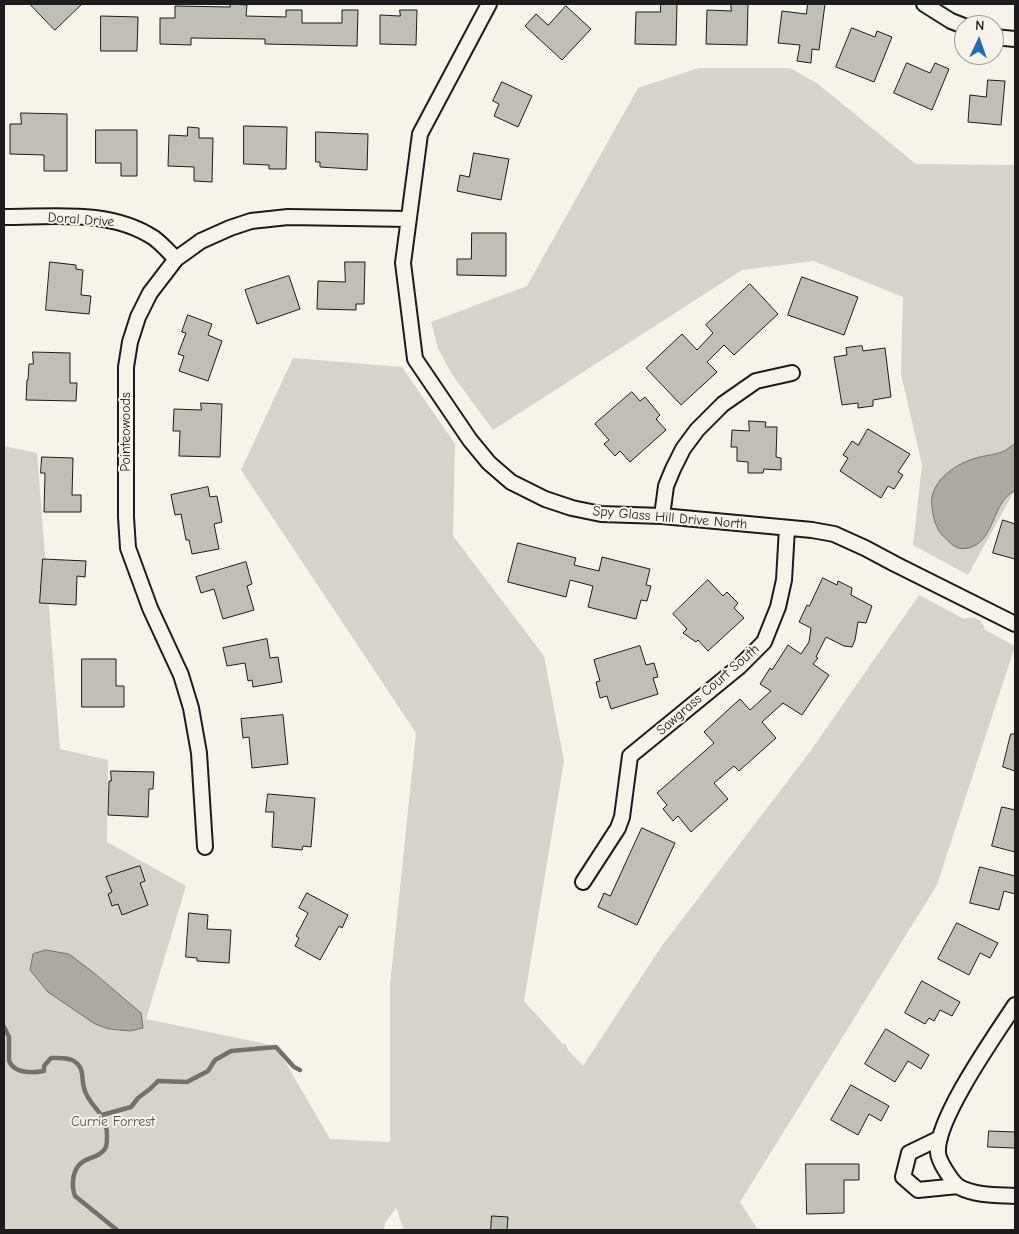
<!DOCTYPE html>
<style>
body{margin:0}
#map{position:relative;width:1019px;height:1234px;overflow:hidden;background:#f7f3e8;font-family:"Comic Neue",sans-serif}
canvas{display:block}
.frame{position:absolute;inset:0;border:5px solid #1c1c1c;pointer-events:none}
.north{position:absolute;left:954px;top:15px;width:50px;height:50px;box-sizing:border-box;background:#f7f3e8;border:1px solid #9f9d96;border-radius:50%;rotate:3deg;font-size:14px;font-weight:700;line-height:20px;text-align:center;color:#1c1c1c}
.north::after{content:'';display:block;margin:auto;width:18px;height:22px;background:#1f6fb2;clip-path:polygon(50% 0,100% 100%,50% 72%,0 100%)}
</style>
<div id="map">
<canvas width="1019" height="1234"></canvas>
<div class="frame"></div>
<div class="north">N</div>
</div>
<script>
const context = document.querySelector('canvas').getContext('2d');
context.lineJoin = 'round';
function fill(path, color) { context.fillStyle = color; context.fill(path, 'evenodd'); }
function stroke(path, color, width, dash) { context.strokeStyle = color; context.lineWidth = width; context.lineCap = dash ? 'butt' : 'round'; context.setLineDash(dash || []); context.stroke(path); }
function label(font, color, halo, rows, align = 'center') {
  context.font = font + ' "Comic Neue",sans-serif'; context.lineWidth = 4; context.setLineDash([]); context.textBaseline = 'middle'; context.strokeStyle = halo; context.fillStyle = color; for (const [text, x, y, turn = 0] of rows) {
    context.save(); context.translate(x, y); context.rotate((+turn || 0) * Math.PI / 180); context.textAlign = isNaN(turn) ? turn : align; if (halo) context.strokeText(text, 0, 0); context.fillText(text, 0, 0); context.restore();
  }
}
fill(new Path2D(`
 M699,68H790L818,84L916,164L1015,165V490L968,575L913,545L922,465L901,374L903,297L814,261L742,270L493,430L451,373L438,348L431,322L527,286L638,88Z
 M293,358L402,367L455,444L453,536L544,656L564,761L524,1001L563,1044L565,1043L568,1050L583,1066L661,947L809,753L919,595L964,619C974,615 983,619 985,630L1015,646L937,885L740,1202L758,1230H404L396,1208L385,1223L384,1230H4V446L37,453L60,749L108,760L107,842L186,886L146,1019L276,1046L330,1139L390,1142V985L416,733L241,470Z`), '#d7d3cb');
const water = new Path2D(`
 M1015,443V491C992,500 995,543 968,548C955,551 951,543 942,535C936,528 933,517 932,507C928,484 953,465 973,459C991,453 1000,457 1015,443Z
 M46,950L69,954L94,973L141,1013L143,1028L130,1031L109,1029L95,1024L48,992L30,970L33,954Z`);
fill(water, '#aca9a2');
stroke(water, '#72716c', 1);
stroke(new Path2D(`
 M4,1027L9,1037V1061C15,1074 32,1073 44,1071V1066L51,1058C58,1058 68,1057 74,1061C85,1068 81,1078 84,1088C89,1108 107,1111 107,1136C107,1139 107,1143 106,1147C102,1156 91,1157 84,1161C72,1168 71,1185 75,1196L117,1230
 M102,1115L131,1107L138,1098L150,1089L158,1081L187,1082L208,1071L215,1060L231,1051L276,1047L294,1067L300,1070`), '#72716c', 4.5);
const building = new Path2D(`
 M30,4H82L55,30Z
 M230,4L247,5L246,16L286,17V10H302V23H342V10H358L357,46L265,44V39L191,38V45L160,44V18H175V6L230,7Z
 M661,4H677L676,45L635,44L636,12H660Z
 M731,4H748L747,45L706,44L707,10L731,11Z
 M808,4H825L819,50L812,49L811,63L797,61L800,45L778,43L782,11L806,14Z
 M566,6L591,29L562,60L525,26L536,14L548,25Z
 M400,10H417L416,45L380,44V15L400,16Z
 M101,16L138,17L137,51H101Z
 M852,28L875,37L877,31L892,37L874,82L836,67Z
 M907,63L930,73L935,63L949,69L932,110L894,93Z
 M988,80L1005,81L1001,125L968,122L970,95L986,97Z
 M502,82L532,96L518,127L494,116L499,104L493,101Z
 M21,113L67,114V171H44V155L10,154V124H21Z
 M244,126L287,127L286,169H269V165L244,164Z
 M188,127L199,128V138H213L212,182L194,181V167L168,166L169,135L187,136Z
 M96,130H137V176H121V163H96Z
 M316,132L368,134L367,170L320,167V162H316Z
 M474,153L509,159L501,200L457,191L460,175L469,177Z
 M472,233H506V276L457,275V259H471Z
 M50,262L76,265V269L83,270L81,295L91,296L89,314L46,310Z
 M345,262H365L364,304H356V310L317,309L318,281L345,282Z
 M289,276L300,309L257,324L245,290Z
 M802,277L858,297L844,335L788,315Z
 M750,284L778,314L734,355L724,345L707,362L717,372L681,405L646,368L682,334L697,350L713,333L706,325Z
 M188,315L212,324L208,335L222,341L208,381L179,371L184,356L178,354L186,333L182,332Z
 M862,346L863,351L885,348L891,397L873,400V406L858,408V403L842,405L834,357L847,355L846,348Z
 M33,352L70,353V383H77L76,401L26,400L27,380H28L29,364H33Z
 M632,392L640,401L645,397L660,415L656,419L666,430L630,462L620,451L615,456L604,444L609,440L595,424Z
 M201,403L222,404L220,457L179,456L180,431H173L174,409L201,410Z
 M749,421L766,422L765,427H777L776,457L781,458V470L764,469L763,473H748V462L737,461V447H731L732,430L749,431Z
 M868,429L910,454L898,472L903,475L894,489L888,486L881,498L840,471L848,458L843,455L852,441L858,445Z
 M42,457L73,458L72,495H81V512H44L45,473H41Z
 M208,487L210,497L217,496L222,522L214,524L219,549L192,554L189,540H186L181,514L175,515L171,495Z
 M1003,520L1015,524V559L993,553Z
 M518,543L576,558L574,565L599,571L602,557L650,569L646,585L651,586L647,601L641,600L636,619L588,607L593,586L570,580L566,597L508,582Z
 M43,559L86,561L85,577L77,576L76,605L40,603Z
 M246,562L252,584L247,586L254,610L223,619L214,589L201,593L196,577Z
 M823,578L837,585L838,581L852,588L851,595L872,606L866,623L858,622L855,640L852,647L844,646L826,637L816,657L818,658L813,664L829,675L802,715L783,703L762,722L776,738L739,771L734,766L714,783L728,799L691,832L678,816L673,821L663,809L667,805L657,793L714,743L704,732L740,699L750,710L771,691L760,684L770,668L772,670L788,645L801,654L809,642L811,628L799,622L807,605L809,606Z
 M708,580L723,596L727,592L738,603L734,608L744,618L708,651L698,640L696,642L683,633L687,629L673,614Z
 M267,639L270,658L278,657L282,682L253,687L252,680L248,681L245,663L227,666L223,648Z
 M640,646L646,665L654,663L658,677L653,678L658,694L611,709L607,696L600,698L596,682L600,681L594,660Z
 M82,659H116V686H124V707H82Z
 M283,715L288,764L252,768L249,737L243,738L241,719Z
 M1011,734H1015V771L1003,767Z
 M111,771L154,772L153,789H149L148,817L108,815L109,781H111Z
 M268,794L315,798L311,847L303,846L302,850L272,847L274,812H266Z
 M1002,807L1015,810V852L992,846Z
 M642,828L675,843L637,925L598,907L604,893L610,896Z
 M140,866L145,881L140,883L148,905L122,915L118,904L112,906L108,894L112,892L106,877Z
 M980,867L1015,876V894L1004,891L999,910L970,903Z
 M307,893L348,915L342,928L339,926L320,960L295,946L299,938L296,936L308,913L299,908Z
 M189,913L208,915L207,929L231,930L229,963L197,961V958L186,957Z
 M957,923L998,943L990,958L980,953L969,975L938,959Z
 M922,981L960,1002L952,1016L940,1010L934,1021L929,1018L925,1024L905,1013Z
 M886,1029L929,1055L921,1069L908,1061L895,1082L865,1064Z
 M851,1085L889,1106L881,1121L869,1114L858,1135L831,1120Z
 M989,1131L1015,1132V1148L988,1147Z
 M806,1164H859V1180H844V1213L807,1214Z
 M492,1216L508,1217L507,1230H491Z`);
fill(building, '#c0beb5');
stroke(building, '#1c1c1c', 1);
const minor = new Path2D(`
 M489,4L420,134L403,263L415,359L470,440L489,463L511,482L545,499L572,508L601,514L662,516L812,530L834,534L865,548L895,564L1015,624
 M924,4L951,21L964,26
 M994,37L1015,39
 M4,217C54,217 110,209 154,238C162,244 169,252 176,259
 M662,516L666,486L673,469L683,449L697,430L723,404L756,381L792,373
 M205,847L199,753L191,708L181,675L150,608L128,548L126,517V367L130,342L138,317L150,293L176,259L201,241L230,228L251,221L288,217L409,219
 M583,882L618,828L622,817L630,756L740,666L764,642L778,607L784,580L787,528
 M1015,1005C996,1034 936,1119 938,1152C938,1161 952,1182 959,1187C977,1196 996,1195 1015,1196
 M940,1138L909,1153L903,1177L918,1190L958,1186`);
stroke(minor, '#1c1c1c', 18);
stroke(minor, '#f7f3e8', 14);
label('14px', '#1c1c1c', '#f7f3e8', [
 ["Doral Drive",81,220,4],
 ["Pointeowoods",126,432,-90],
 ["Spy Glass Hill Drive North",670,518,5],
 ["Sawgrass Court South",708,690,-41]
]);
label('14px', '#545351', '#f7f3e8', [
 ["Currie Forrest",113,1122]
]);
</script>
